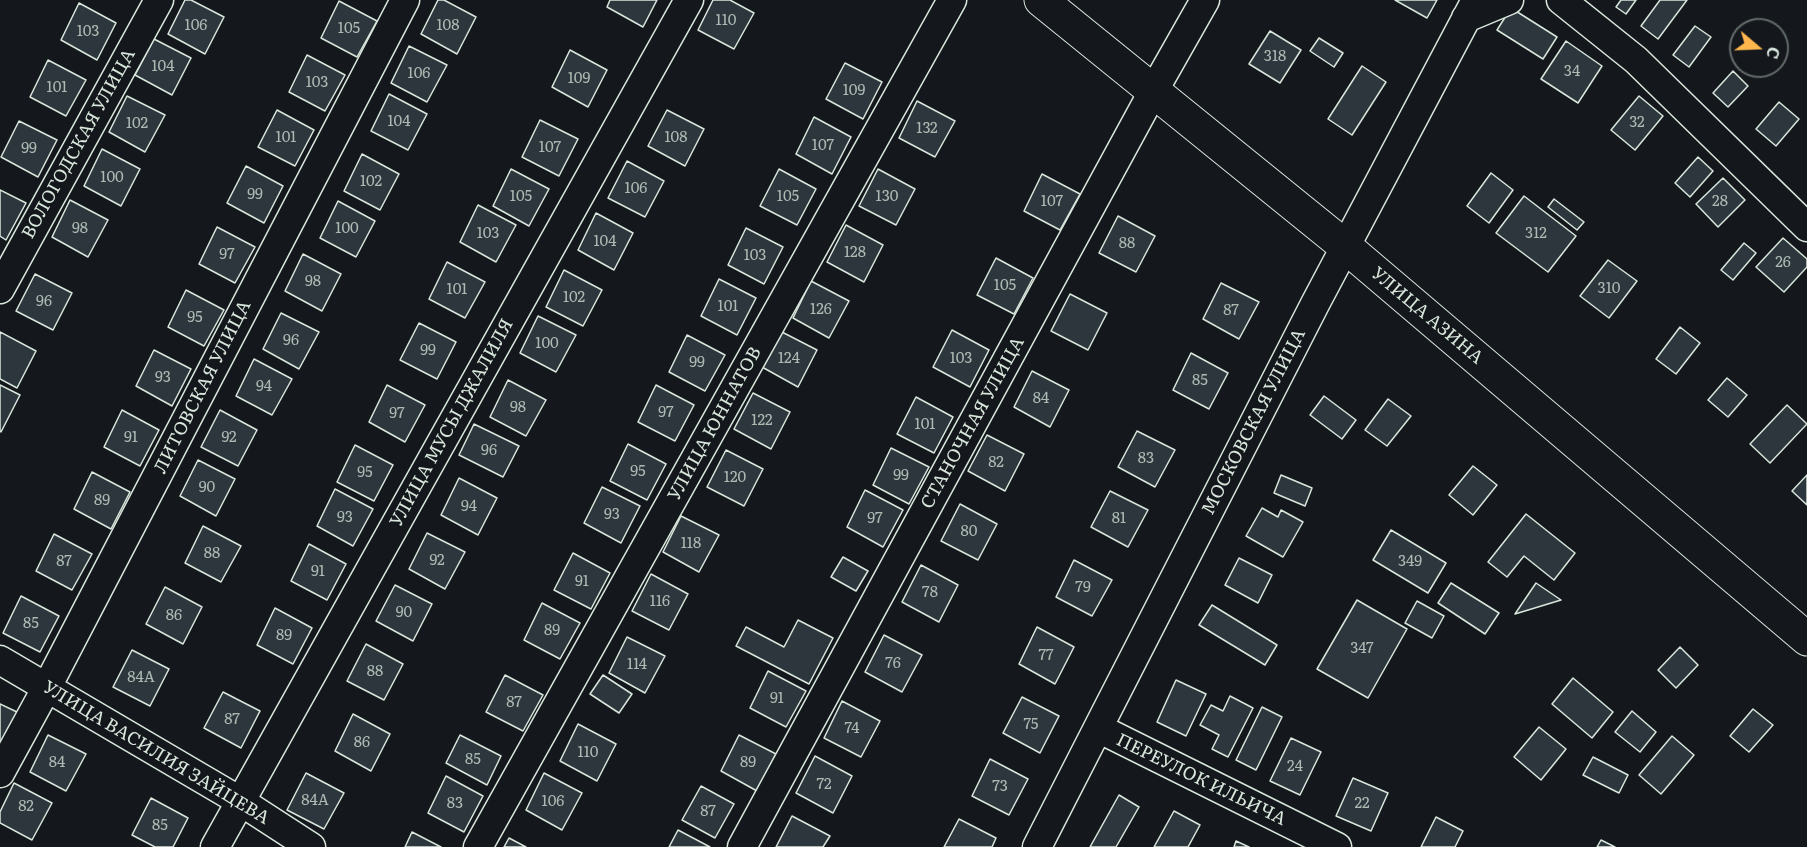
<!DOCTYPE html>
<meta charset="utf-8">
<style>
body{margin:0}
#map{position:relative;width:1807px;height:847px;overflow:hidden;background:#14181c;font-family:Literata,serif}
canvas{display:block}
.north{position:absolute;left:1729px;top:18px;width:60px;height:60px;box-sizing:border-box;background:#14181c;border:2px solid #626a69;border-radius:50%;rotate:109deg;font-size:16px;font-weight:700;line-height:24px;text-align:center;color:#d8e6dc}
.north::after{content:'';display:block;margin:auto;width:21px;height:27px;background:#ffb74d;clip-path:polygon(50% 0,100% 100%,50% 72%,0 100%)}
</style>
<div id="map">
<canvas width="1807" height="847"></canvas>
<div class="north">С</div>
</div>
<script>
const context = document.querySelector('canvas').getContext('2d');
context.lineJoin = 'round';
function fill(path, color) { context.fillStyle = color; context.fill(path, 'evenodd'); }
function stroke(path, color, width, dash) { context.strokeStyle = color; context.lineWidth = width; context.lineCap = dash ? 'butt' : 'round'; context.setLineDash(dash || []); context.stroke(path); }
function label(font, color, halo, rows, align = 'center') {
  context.font = font + ' Literata,serif'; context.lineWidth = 4.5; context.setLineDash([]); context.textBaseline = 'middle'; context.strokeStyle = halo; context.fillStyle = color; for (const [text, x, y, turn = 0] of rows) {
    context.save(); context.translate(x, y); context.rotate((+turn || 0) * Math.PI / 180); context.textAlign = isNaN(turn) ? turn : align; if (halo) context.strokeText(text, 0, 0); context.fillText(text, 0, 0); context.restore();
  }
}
const building = new Path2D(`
 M185,0H191L224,17L205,54L168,34Z
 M438,0H444L476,17L457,54L421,34Z
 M610,0H657L643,27L607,7Z
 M713,0H730L754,13L734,49L698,30Z
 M1395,0H1437L1427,18Z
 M1621,0H1636L1626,14L1616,7Z
 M1660,0H1687L1658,39L1641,26Z
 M339,1L377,21L357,57L321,38Z
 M79,3L116,23L97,60L61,40Z
 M1511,8L1557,37L1543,59L1497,30Z
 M1695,26L1711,37L1689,67L1673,55Z
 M1270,31L1301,50L1280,83L1249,64Z
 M1319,38L1343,53L1334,67L1310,51Z
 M154,39L191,58L172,95L135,75Z
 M1566,41L1602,66L1578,103L1541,79Z
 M409,46L447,65L427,102L391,83Z
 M570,50L607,70L588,107L552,87Z
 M307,55L345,75L325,111L289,92Z
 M48,60L86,80L66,116L30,97Z
 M845,63L882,82L863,119L826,99Z
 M1362,66L1386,82L1352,135L1328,119Z
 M1733,71L1748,86L1728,107L1713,93Z
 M389,94L427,114L408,150L371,131Z
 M127,96L165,115L145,152L109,132Z
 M1639,96L1663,116L1635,150L1611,130Z
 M917,101L955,121L935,157L899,138Z
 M1779,102L1799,119L1776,146L1756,129Z
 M277,110L314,130L295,166L258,147Z
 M667,110L704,129L685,166L648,146Z
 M814,117L851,137L832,174L796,154Z
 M540,120L578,139L559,176L522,157Z
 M19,121L57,140L38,177L1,157Z
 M102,149L140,169L121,206L84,186Z
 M362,154L399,174L380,210L344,191Z
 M1698,157L1713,171L1690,197L1675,183Z
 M627,161L664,181L645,217L608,198Z
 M246,166L283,186L264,223L227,203Z
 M511,169L549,189L529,226L493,206Z
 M779,169L816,189L797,225L760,206Z
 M878,169L915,189L896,225L859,206Z
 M1491,173L1513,190L1489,223L1467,206Z
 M1042,174L1080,194L1060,230L1024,211Z
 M1723,178L1745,200L1718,227L1696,204Z
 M0,190L26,203L6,240L0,236Z
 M1524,196L1576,236L1548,272L1496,233Z
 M1554,199L1584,222L1577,230L1548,207Z
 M70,200L108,220L88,257L52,237Z
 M338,201L375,221L356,257L320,238Z
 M478,205L516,225L496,262L460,242Z
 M596,213L633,233L614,270L578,250Z
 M1118,216L1155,236L1136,272L1099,253Z
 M846,225L883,245L864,282L827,262Z
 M217,227L255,247L235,283L199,264Z
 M746,228L783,247L764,284L728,265Z
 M1783,238L1807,259V267L1784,292L1756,267Z
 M1744,243L1756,253L1733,280L1721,270Z
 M303,254L341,274L322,311L285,291Z
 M996,258L1033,278L1014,314L977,295Z
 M1608,260L1637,281L1609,318L1580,296Z
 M447,262L485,282L465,318L429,299Z
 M564,270L602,290L583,326L546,307Z
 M35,274L72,293L53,330L16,311Z
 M719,279L756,298L737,335L701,316Z
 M811,281L849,301L829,338L793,318Z
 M1221,283L1259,302L1239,339L1203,319Z
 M186,290L224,310L204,346L168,327Z
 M1070,294L1107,313L1088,350L1051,331Z
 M281,313L319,332L299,369L263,349Z
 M538,316L576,335L556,372L520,353Z
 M419,323L456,342L437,379L400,360Z
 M1680,327L1700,343L1676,374L1656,359Z
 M952,330L989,350L970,387L933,367Z
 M780,331L817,350L798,387L762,367Z
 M0,332L36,351L17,388L0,379Z
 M687,335L725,355L705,391L669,372Z
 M154,350L191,369L172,406L136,386Z
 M1191,353L1228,373L1209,409L1173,390Z
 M254,359L292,379L272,415L236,396Z
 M1032,371L1069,390L1050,427L1014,407Z
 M1727,378L1747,395L1728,417L1708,400Z
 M508,380L546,400L526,436L490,417Z
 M0,385L20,395L1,432L0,431Z
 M387,385L425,405L405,442L369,422Z
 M656,385L694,405L675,441L638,422Z
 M753,393L790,412L771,449L734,429Z
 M1324,396L1356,420L1342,439L1310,415Z
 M916,397L953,417L934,453L897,434Z
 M1388,399L1411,416L1387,446L1365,430Z
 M1787,405L1807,424L1770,463L1750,444Z
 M122,410L159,430L140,466L104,447Z
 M220,410L257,430L238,466L201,447Z
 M474,424L519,446L503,477L459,455Z
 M1137,431L1175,450L1155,487L1118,467Z
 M987,435L1024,454L1005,491L968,471Z
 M628,444L666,464L647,500L610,481Z
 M355,445L393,465L374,501L337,482Z
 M891,448L929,467L909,504L873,485Z
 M726,450L763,469L744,506L707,487Z
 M198,460L235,479L216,516L180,496Z
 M1473,466L1497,485L1473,515L1449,495Z
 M92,472L130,492L111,529L74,509Z
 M1281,475L1312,488L1305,506L1274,493Z
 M1807,475V505L1792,491Z
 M459,478L497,498L478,535L441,515Z
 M602,487L640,506L621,543L584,523Z
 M335,489L373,509L353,546L317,526Z
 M865,490L903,510L883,547L847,527Z
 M1110,491L1148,510L1128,547L1091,527Z
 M960,504L997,524L978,560L941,541Z
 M1262,508L1278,517L1281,510L1303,522L1283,557L1246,536Z
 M1526,514L1575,553L1554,580L1524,556L1507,577L1488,562Z
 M681,516L719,535L699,572L663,552Z
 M203,526L241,546L221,582L185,563Z
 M1391,530L1446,563L1428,593L1373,560Z
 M427,533L465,552L445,589L409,569Z
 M54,534L92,554L72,590L36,571Z
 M309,544L346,564L327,600L291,581Z
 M573,553L610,573L591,609L554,590Z
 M843,557L868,571L856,591L831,577Z
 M1239,558L1272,575L1258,603L1225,585Z
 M1074,560L1112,580L1092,616L1056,597Z
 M921,565L958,585L939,622L902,602Z
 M651,574L688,594L669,630L632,611Z
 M1451,583L1499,613L1485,634L1438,603Z
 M1536,583L1561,600L1515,614Z
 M395,585L432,604L413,641L376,621Z
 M165,587L202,607L183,644L146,624Z
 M21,596L59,616L40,652L3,633Z
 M1357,600L1407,629L1368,698L1317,669Z
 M1417,601L1444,616L1432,638L1405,623Z
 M542,603L580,623L560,659L524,640Z
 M1212,605L1277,645L1265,665L1199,625Z
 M275,608L312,628L293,664L257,645Z
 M798,620L833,638L809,684L736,646L746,627L784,647Z
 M1037,627L1074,647L1055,684L1019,664Z
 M884,635L922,655L902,692L865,672Z
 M627,637L665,656L645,693L609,673Z
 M366,644L403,664L384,700L347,681Z
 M1680,647L1698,665L1676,688L1658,670Z
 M132,650L169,669L150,706L113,687Z
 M768,671L806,691L786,727L750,708Z
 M505,675L543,695L523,731L486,712Z
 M603,675L632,694L619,713L590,694Z
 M1573,678L1613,712L1592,738L1552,704Z
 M1176,680L1206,694L1186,736L1157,722Z
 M223,692L260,711L241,748L204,728Z
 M1230,696L1253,708L1228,757L1212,749L1219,735L1200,725L1211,705L1223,711Z
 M1022,697L1059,716L1040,753L1003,733Z
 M842,701L880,721L861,757L824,738Z
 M0,704L17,712L0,744Z
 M1262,707L1282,717L1256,770L1236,760Z
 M1753,709L1773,725L1749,752L1730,736Z
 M1632,711L1656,732L1640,752L1615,732Z
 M353,714L390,734L371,771L335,751Z
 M578,724L616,744L597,781L560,761Z
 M1539,727L1566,749L1541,780L1514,757Z
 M48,735L86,754L66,791L30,772Z
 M460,735L501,756L487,785L446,763Z
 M739,735L776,754L757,791L721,771Z
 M1672,736L1694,755L1661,794L1639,775Z
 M1291,738L1321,752L1300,795L1270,781Z
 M815,756L852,776L833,813L796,793Z
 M1593,757L1628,775L1619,793L1583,775Z
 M990,759L1028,779L1009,815L972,796Z
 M306,773L344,793L324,829L287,810Z
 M544,773L582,793L562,830L526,810Z
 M446,776L483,796L464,832L428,813Z
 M1353,778L1388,793L1371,831L1336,816Z
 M14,783L52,803L32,840L0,823V812Z
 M701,786L734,804L715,838L682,820Z
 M1119,795L1139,807L1116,847H1090Z
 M151,798L188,818L173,847H155L132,835Z
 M1174,811L1200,825L1188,847H1154Z
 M792,816L830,836L823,847H776Z
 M1436,817L1463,831L1455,847H1421Z
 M959,819L996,838L992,847H944Z
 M678,830L710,847H669Z
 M412,832L441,847H405Z
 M509,838L526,847H504Z
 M1601,840L1615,847H1597Z
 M1236,841L1249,847H1234Z`);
fill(building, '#2c363c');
stroke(building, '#d8e6dc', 1.5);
const minor = new Path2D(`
 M1561,0L1636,60L1807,227
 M1466,18L1509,0
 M0,289L159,0
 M0,660L240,801L311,847
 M1098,728L1337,847
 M0,773L47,687L405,0
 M215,847L689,0
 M478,847L952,0
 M742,847L1154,90L1205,0
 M1037,847L1315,304L1476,0`);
const major = new Path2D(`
 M1041,0L1346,247L1807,639`);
stroke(minor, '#d8e6dc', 31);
stroke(major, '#d8e6dc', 35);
stroke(minor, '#14181c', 28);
stroke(major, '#14181c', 33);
label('15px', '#adbab4', null, [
 ["110",726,21],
 ["106",196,26],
 ["108",448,26],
 ["105",349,29],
 ["103",88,32],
 ["318",1275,57],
 ["104",163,67],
 ["34",1572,72],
 ["106",419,74],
 ["109",579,79],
 ["103",317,83],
 ["101",57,88],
 ["109",854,91],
 ["104",399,122],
 ["32",1637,123],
 ["102",137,124],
 ["132",927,129],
 ["101",286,138],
 ["108",676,138],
 ["107",823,146],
 ["107",550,148],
 ["99",29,149],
 ["100",112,178],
 ["102",371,182],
 ["106",636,189],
 ["99",255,195],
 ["105",521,197],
 ["105",788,197],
 ["130",887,197],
 ["107",1052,202],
 ["28",1720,202],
 ["98",80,229],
 ["100",347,229],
 ["103",488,234],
 ["312",1536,234],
 ["104",605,242],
 ["88",1127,244],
 ["128",855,253],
 ["97",227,255],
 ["103",755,256],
 ["26",1783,263],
 ["98",313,282],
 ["105",1005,286],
 ["310",1609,289],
 ["101",457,290],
 ["102",574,298],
 ["96",44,302],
 ["101",728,307],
 ["126",821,310],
 ["87",1231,311],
 ["95",195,318],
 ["96",291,341],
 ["100",547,344],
 ["99",428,351],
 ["124",789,359],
 ["103",961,359],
 ["99",697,363],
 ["93",163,378],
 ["85",1200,381],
 ["94",264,387],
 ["84",1041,399],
 ["98",518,408],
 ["97",666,413],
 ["97",397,414],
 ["122",762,421],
 ["101",925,425],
 ["91",131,438],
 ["92",229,438],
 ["96",489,451],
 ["83",1146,459],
 ["82",996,463],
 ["95",638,472],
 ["95",365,473],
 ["99",901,476],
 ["120",735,478],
 ["90",207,488],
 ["89",102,501],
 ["94",469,507],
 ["93",612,515],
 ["93",345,518],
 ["97",875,519],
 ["81",1119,519],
 ["80",969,532],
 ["118",691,544],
 ["88",212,554],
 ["92",437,561],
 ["87",64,562],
 ["349",1410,562],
 ["91",318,572],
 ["91",582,582],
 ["79",1083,588],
 ["78",930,593],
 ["116",660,602],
 ["90",404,613],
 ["86",174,616],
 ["85",31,624],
 ["89",552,631],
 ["89",284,636],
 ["347",1362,649],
 ["77",1046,656],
 ["76",893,664],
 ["114",637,665],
 ["88",375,672],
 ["84А",141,678],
 ["91",777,699],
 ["87",514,703],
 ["87",232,720],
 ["75",1031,725],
 ["74",852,729],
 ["86",362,743],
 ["110",588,753],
 ["85",473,760],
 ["84",57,763],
 ["89",748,763],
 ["24",1295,767],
 ["72",824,785],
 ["73",1000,787],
 ["84А",315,801],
 ["106",553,802],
 ["83",455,804],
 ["22",1362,804],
 ["82",26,807],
 ["87",708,812],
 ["85",160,826]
]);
label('18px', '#d8e6dc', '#14181c', [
 ["ВОЛОГОДСКАЯ УЛИЦА",79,144,-61],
 ["УЛИЦА АЗИНА",1427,316,40],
 ["ЛИТОВСКАЯ УЛИЦА",203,387,-63],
 ["МОСКОВСКАЯ УЛИЦА",1254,422,-63],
 ["УЛИЦА МУСЫ ДЖАЛИЛЯ",452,423,-61],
 ["СТАНОЧНАЯ УЛИЦА",973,423,-61],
 ["УЛИЦА ЮННАТОВ",715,424,-61],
 ["УЛИЦА ВАСИЛИЯ ЗАЙЦЕВА",156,753,31],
 ["ПЕРЕУЛОК ИЛЬИЧА",1201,780,26]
]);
</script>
